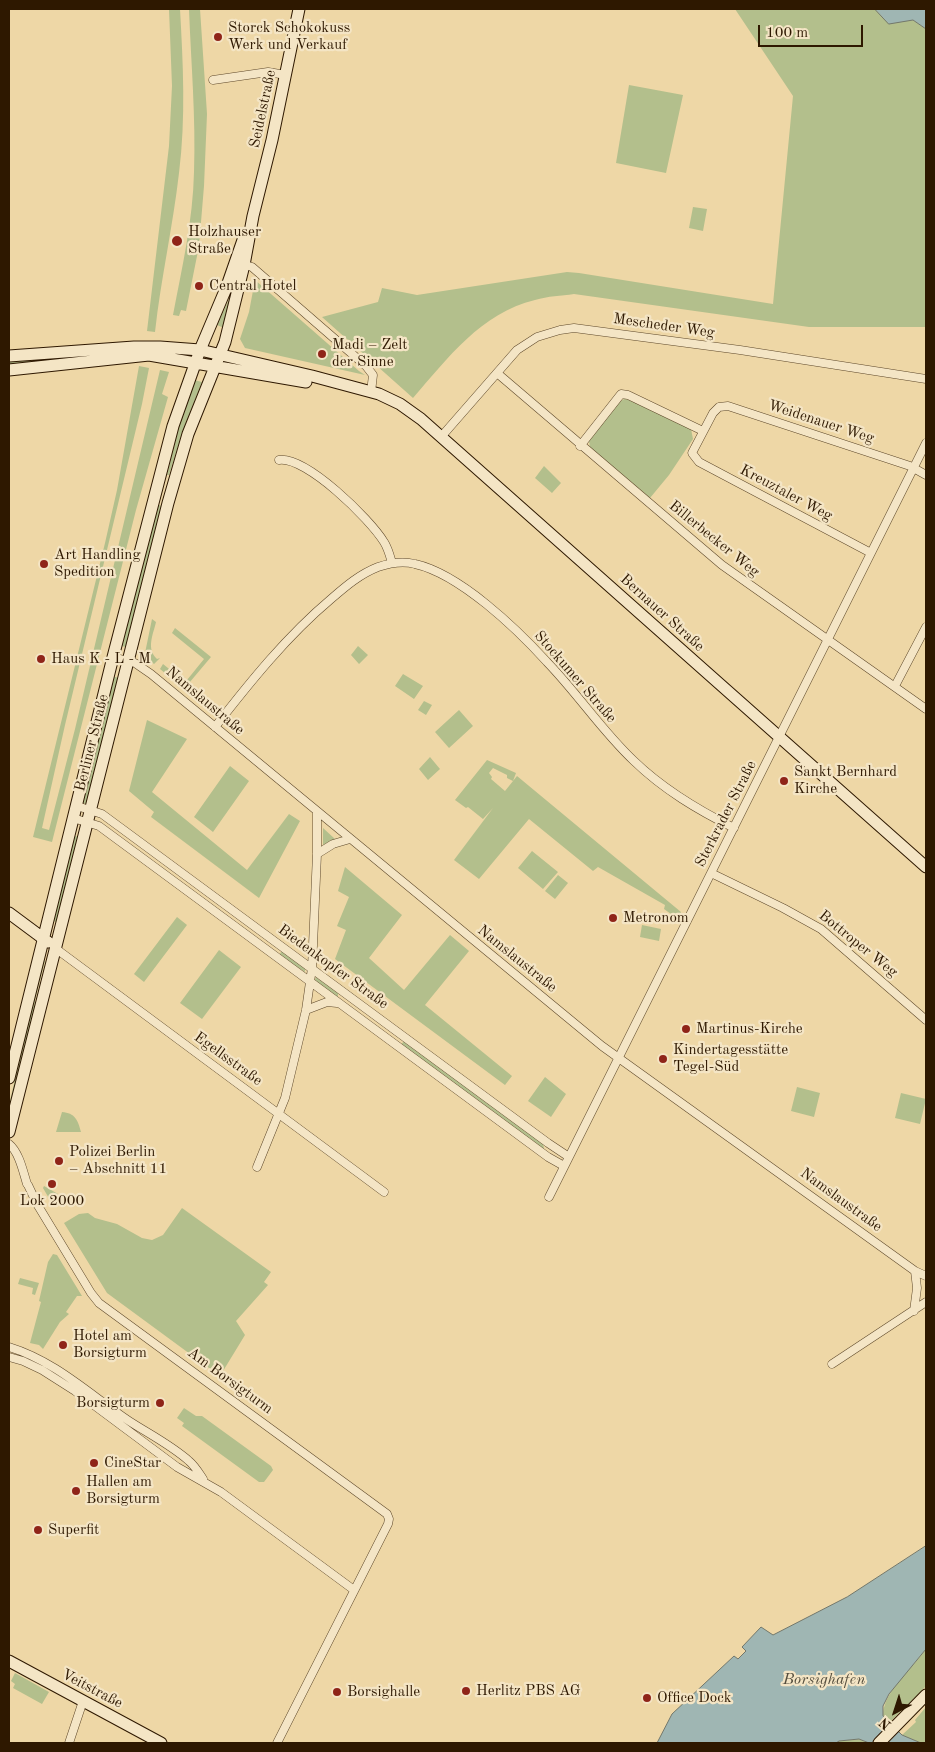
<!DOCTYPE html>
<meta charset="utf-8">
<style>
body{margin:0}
#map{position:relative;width:935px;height:1752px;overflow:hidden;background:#eed7a6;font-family:"Old Standard TT",serif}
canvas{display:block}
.frame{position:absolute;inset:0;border:10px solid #2e1800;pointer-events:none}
.north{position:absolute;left:870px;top:1687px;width:50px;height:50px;-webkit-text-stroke:4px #f4e5c5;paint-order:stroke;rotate:220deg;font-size:14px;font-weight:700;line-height:20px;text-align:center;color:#2e1800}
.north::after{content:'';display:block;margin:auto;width:18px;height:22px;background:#2e1800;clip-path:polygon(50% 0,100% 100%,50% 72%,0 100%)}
.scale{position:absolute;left:758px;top:25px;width:105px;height:22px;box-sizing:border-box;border:2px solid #2e1800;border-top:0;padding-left:6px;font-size:15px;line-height:18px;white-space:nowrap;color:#2e1800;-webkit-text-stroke:4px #f4e5c5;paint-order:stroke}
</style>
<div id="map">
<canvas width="935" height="1752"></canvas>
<div class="frame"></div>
<div class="north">N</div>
<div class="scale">100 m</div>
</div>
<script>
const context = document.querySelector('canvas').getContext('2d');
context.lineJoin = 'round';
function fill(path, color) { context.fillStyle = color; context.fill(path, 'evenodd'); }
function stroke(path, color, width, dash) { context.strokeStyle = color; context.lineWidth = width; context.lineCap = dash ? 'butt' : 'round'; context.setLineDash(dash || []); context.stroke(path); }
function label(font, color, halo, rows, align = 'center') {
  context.font = font + ' "Old Standard TT",serif'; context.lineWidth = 4.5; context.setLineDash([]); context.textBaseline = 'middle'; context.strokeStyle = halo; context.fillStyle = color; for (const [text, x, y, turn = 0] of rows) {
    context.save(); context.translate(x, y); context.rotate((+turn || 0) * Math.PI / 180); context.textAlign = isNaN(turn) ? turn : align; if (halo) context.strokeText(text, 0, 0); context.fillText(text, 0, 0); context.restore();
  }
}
fill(new Path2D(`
 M169,9H180C183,63 186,118 179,173C173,226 161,278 155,332L147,331L169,146L172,86Z
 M189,9H200L207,114L204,186L199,246L186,311L181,310L179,316L173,315C182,268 193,220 194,172C196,118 191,63 189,9Z
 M735,9H875L889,23L913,20L926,29V327H809L574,294C561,296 548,296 535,300C481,313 448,358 413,398L322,317L378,302L382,288L417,295L567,272L579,273L773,304L793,96Z
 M629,85L683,95L666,173L616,163Z
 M693,207L707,209L703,231L689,228Z
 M255,280L359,371L365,375L245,348L240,339L249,312Z
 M231,295L224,328L217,325Z
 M124,351L9,366V360Z
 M139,366L149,368L142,404L65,725L42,828L49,830L75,729L160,370L169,372L162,394L168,397L136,510L52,842L33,837L105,543L117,490Z
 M194,380L202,382L182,433L169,475H167L182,414Z
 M624,399L631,400L691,429L693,439L669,475L650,498L590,448L589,441L618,403Z
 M544,466L561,483L552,493L535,478Z
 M158,504L161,506L126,645V647L121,646Z
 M152,619L156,622C153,635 146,649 157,659L160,658L154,664L145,656V653Z
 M175,628L211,657L184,689L160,669L163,664L178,676L180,674L187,680L204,659L172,633Z
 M358,646L368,655L359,664L351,655Z
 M403,674L423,686L414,699L395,686Z
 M113,676L118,678L87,804L82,803Z
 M424,701L432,705L426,715L418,710Z
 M459,710L473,726L449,748L435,732Z
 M147,720L187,739L152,792L247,870L289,814L300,821L259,898L151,817L154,812L129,791Z
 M430,757L440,769L428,780L419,769Z
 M487,760L516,773L513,781L507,778V775L493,768L489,773L492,777L491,779L505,791L517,776L681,912L678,919L664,909L665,905L598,867L593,871L529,819L479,879L454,860L493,808L483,819L468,807L466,808L455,800Z
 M230,766L249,781L213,832L194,817Z
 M323,828L335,839L323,845Z
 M73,835L78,837L57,923L54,921L59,894Z
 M532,851L558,872L543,889L518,868Z
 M345,867L402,915L369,958L404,990L450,935L469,951L425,1005L512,1076L505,1085L335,959L346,930L337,926L349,897L338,891Z
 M558,875L568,883L555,899L545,891Z
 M177,917L187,925L144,982L134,974Z
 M642,925L661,929L659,941L640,937Z
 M219,950L241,967L202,1019L180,1003Z
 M281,952H283L305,968V972L279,956Z
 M43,959L45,961L35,1000L34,1014L9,1116V1105Z
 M316,977L338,992V996L336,997L314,982Z
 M404,1041L543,1144L544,1148L542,1149L400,1046Z
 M545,1077L566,1094L551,1117L528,1101Z
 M797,1087L820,1093L814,1117L791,1111Z
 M901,1093L926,1099L920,1124L895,1118Z
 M62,1112C75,1113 78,1120 81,1132H56Z
 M44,1186L58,1194L56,1200H50L43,1188Z
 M182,1208L271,1272L264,1282L268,1285L236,1321L245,1335L220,1376L107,1293L64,1223L79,1214L88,1213L95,1218L117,1224L142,1238L152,1240L163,1235Z
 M53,1254L57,1255L82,1296H77L66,1312L69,1314L60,1322L43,1349L39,1345L30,1343L41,1302L39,1301L48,1262Z
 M20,1278L39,1283L35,1295L32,1294L33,1288L18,1284Z
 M184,1408L196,1416H202L271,1466L273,1470L264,1482H259L182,1426L184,1423L177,1418Z
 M926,1649V1686L905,1709H903L889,1723L883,1716C883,1691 912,1669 926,1649Z
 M15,1673L49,1692L42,1704L13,1688L15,1684L11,1681Z
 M926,1707V1743H921L902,1735L916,1722L915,1720Z
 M859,1739L868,1743H836L838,1741Z`), '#b3bf8c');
const water = new Path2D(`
 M875,9H926V29L913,20L889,24Z
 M926,1546V1649L889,1694L883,1706V1716L902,1735L921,1743H869L859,1739L839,1741L836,1743H657L672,1714L734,1656L738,1659L746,1651L742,1647L761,1627L773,1635L847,1597Z`);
fill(water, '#9fb6b3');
stroke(water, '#72776b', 1);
const street = new Path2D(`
 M213,80L268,72L286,75
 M242,264L252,267L366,366L373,375L371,392
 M497,373L722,565L926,709
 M441,437L517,350L537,337L560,330L574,328L740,350L926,379
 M580,446L621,394L628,395L703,431
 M279,460C306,456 370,519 384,542C388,548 390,556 392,563
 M871,553L699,462L692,453L713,413L719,407L728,406L910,466L926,475
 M113,657L135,663L151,674L602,1046L915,1271L926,1276
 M895,686L926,627
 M215,727C250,682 287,636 331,599C346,586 360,574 378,567C390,563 403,561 415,564C460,574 517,629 547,662C578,694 602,731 634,761C664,790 698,810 734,828
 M77,806L102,814L548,1143L569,1157
 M73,818L99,826L548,1157L564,1166
 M317,854L333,844L350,839
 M711,873L783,908L821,929L926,1020
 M55,948L384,1192
 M306,1010L327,1002L337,1003
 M9,1144C19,1152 23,1171 27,1184
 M257,1167L285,1098L306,1010L312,968L317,854V812
 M28,1185L37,1204L91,1293L99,1303L387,1514L389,1519L388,1524L277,1743
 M549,1197L926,443
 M914,1311L917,1288L915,1271
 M9,1347C55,1361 89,1394 129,1421C149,1434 171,1445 189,1461C195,1466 199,1473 203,1479
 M9,1357L23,1361L42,1370L75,1391L177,1467L221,1492L354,1590
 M832,1364L926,1302
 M69,1743L83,1701`);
const secondary = new Path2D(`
 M9,356L134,347H160L200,350L312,376L379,394L400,404L421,419L926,867
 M9,370L149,355L306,382
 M9,913L48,942
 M9,1078L113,657L173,426L200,350L227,286L243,240
 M9,1132L168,503L188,434L225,342L244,265L253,216L272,140L299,9
 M9,1661L161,1743
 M879,1743L926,1695`);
stroke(street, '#5e482a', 9);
stroke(secondary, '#2e1800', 13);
stroke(street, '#f4e5c5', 8);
stroke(secondary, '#f4e5c5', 11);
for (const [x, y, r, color] of [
 [218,37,5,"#8f2418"],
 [177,241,6,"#8f2418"],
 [199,286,5,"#8f2418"],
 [322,354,5,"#8f2418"],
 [44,564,5,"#8f2418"],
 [41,659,5,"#8f2418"],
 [784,781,5,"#8f2418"],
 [613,918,5,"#8f2418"],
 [686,1029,5,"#8f2418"],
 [663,1059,5,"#8f2418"],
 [59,1161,5,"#8f2418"],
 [52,1184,5,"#8f2418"],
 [63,1345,5,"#8f2418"],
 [160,1403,5,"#8f2418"],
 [94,1463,5,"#8f2418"],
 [76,1491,5,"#8f2418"],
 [38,1530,5,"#8f2418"],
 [466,1691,5,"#8f2418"],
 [337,1692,5,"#8f2418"],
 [647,1698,5,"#8f2418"]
]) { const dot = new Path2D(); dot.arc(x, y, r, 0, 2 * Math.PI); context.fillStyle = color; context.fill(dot); stroke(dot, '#f4e5c5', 2); }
label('15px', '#2e1800', '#f4e5c5', [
 ["Storck Schokokuss",228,28],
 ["Werk und Verkauf",228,45],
 ["Holzhauser",188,232],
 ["Straße",188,249],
 ["Central Hotel",209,286],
 ["Madi – Zelt",332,345],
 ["der Sinne",332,362],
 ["Art Handling",54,555],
 ["Spedition",54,572],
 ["Haus K - L - M",51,659],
 ["Sankt Bernhard",794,772],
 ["Kirche",794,789],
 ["Metronom",623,918],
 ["Martinus-Kirche",696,1029],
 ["Kindertagesstätte",673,1050],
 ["Tegel-Süd",673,1067],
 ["Polizei Berlin",69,1152],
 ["– Abschnitt 11",69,1169],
 ["Lok 2000",52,1201,"center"],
 ["Hotel am",73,1336],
 ["Borsigturm",73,1353],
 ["Borsigturm",150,1403,"right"],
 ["CineStar",104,1463],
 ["Hallen am",86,1482],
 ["Borsigturm",86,1499],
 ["Superfit",48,1530],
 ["Herlitz PBS AG",476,1691],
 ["Borsighalle",347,1692],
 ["Office Dock",657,1698]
], 'left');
label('15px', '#2e1800', '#f4e5c5', [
 ["Seidelstraße",263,109,-78],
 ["Mescheder Weg",664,326,8],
 ["Weidenauer Weg",821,422,18],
 ["Kreuztaler Weg",786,493,28],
 ["Billerbecker Weg",714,539,39],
 ["Bernauer Straße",662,613,42],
 ["Stockumer Straße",575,677,49],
 ["Namslaustraße",205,701,40],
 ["Berliner Straße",92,743,-76],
 ["Sterkrader Straße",726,814,-63],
 ["Bottroper Weg",858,944,39],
 ["Namslaustraße",517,959,39],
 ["Biedenkopfer Straße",333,967,36],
 ["Egellsstraße",228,1059,36],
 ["Namslaustraße",841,1200,36],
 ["Am Borsigturm",230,1381,36],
 ["Veitstraße",92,1689,28]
]);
label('italic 16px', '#564f3f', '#f4e5c5', [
 ["Borsighafen",824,1680]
]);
</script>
